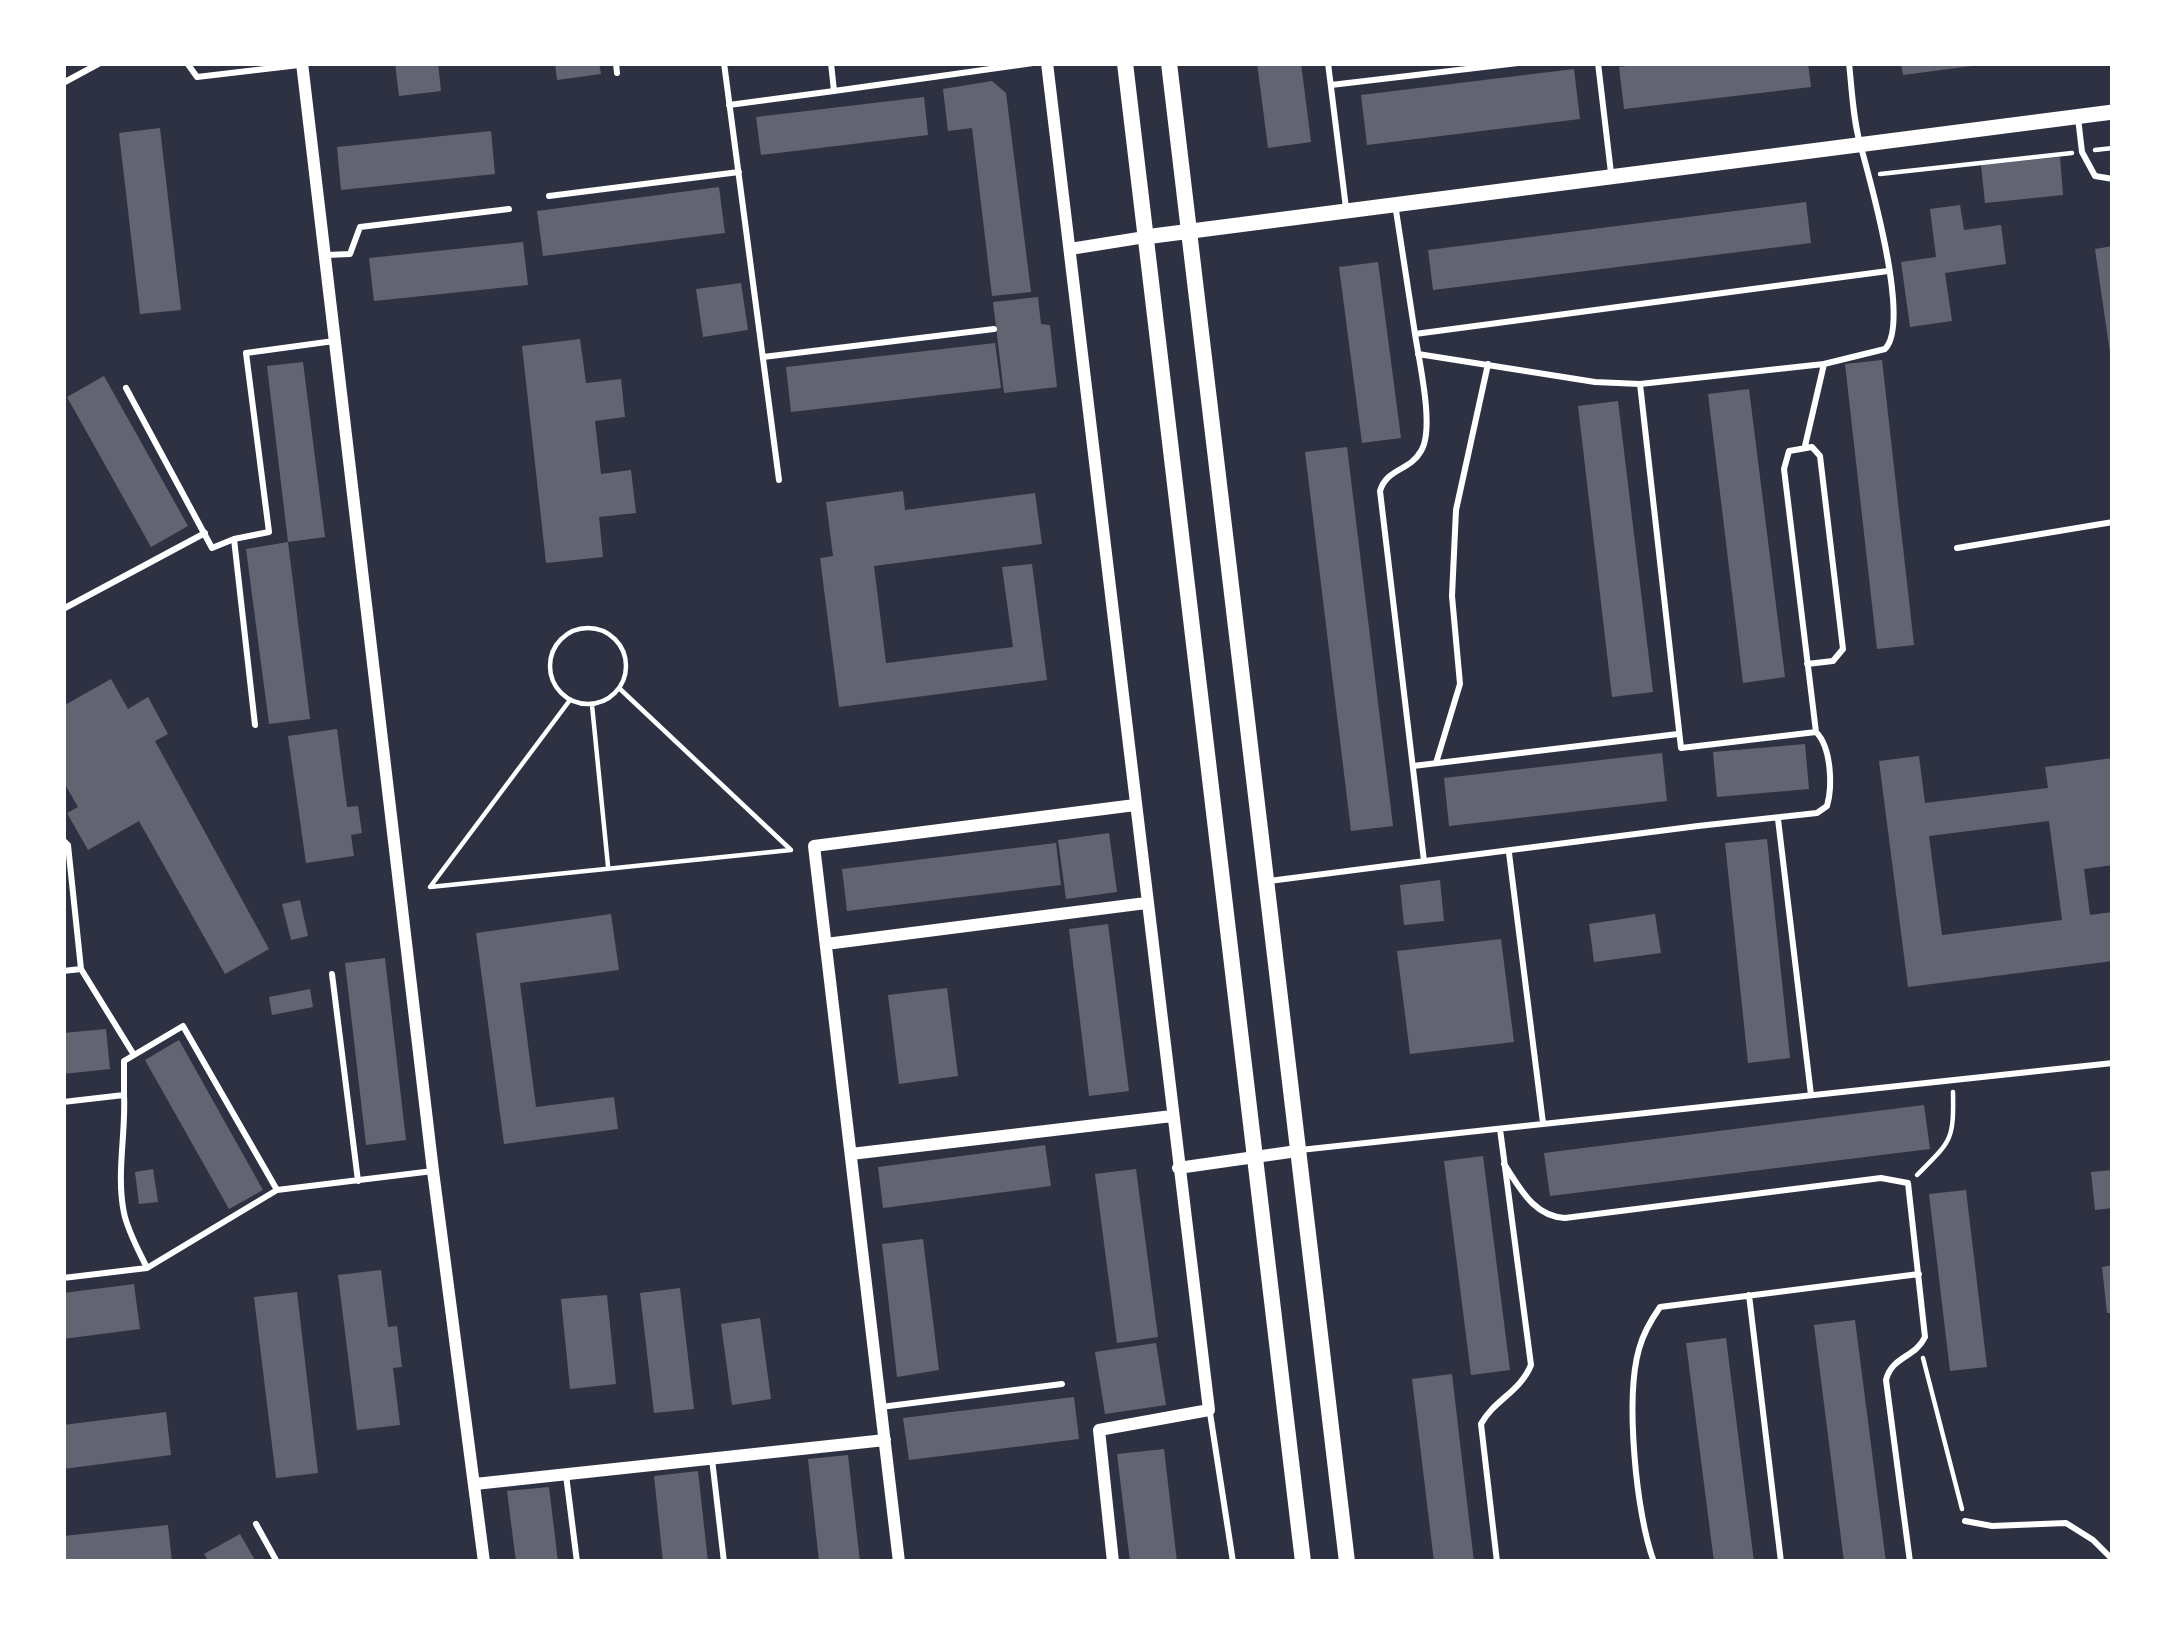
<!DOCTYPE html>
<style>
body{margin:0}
#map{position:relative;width:2176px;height:1625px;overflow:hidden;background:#2d3142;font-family:Georgia,serif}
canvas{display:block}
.frame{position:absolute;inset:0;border:66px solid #fff;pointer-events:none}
</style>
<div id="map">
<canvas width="2176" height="1625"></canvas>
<div class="frame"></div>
</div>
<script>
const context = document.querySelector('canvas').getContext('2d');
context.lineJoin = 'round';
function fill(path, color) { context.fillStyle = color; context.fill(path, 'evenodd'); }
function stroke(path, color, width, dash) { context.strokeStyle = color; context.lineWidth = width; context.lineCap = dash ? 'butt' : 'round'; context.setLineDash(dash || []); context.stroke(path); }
fill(new Path2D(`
 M395,63H438L441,91L399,96Z
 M555,63H599L601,74L557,80Z
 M1257,63H1301L1311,142L1268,148Z
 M1652,63H1808L1811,87L1624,109L1619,67Z
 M1901,63H1972V66L1903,75Z
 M1574,69L1580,119L1367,145L1361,95Z
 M992,81L1006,93L1031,292L992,296L972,128L948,131L943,89Z
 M924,97L928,135L761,155L756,117Z
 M160,128L181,310L140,314L119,133Z
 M491,131L495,174L341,190L337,147Z
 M2060,157L2063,195L1985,203L1981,165Z
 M719,187L725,233L543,256L537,211Z
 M1806,202L1811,243L1433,290L1428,250Z
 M1960,205L1964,230L2001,225L2006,264L1945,273L1952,321L1910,327L1901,262L1936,257L1930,209Z
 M523,242L528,285L374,301L369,258Z
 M2113,246V352L2110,353L2095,249Z
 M1378,262L1401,438L1362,443L1339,267Z
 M741,283L748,330L703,337L696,289Z
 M1038,297L1041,324L1050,325L1057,387L1004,393L993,302Z
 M580,339L586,383L621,379L625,417L595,421L601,474L631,470L636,513L599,517L603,557L546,563L522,346Z
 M995,343L1001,388L791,412L786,367Z
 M1882,360L1914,645L1877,649L1845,364Z
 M303,362L325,537L288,542L310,719L269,724L246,549L288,542L267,366Z
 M104,376L188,526L151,547L67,397Z
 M1749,389L1785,677L1743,683L1708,394Z
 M1618,401L1653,692L1612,697L1578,406Z
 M1347,447L1393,826L1351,831L1305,452Z
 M903,491L905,510L1035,493L1042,544L874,566L886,663L1013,647L1002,567L1032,564L1047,680L839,707L820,558L833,556L826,502Z
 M111,679L128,709L148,697L168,734L155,741L269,949L225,974L139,821L88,850L67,813L78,807L63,781V706Z
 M337,729L347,807L358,806L362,833L351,835L354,856L306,863L288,736Z
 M1805,744L1809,789L1717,797L1713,752Z
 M1662,753L1667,801L1449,826L1444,778Z
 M1919,756L1925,803L2048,788L2045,767L2113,758V865L2084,869L2090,915L2113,912V961L1908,987L1879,761ZM2049,821L2062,920L1942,935L1929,836Z
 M1109,833L1117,892L1066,899L1058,840Z
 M1767,839L1790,1058L1748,1063L1725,843Z
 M1056,843L1061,885L847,911L842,869Z
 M1440,880L1444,921L1404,925L1400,885Z
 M300,900L308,936L291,940L282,904Z
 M611,914L619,970L520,983L536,1107L614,1097L618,1129L504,1144L476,933Z
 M1655,914L1661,953L1594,962L1589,924Z
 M1108,924L1129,1091L1089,1096L1069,929Z
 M1501,939L1514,1042L1410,1054L1397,951Z
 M385,958L406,1140L366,1145L345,963Z
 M947,988L958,1076L899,1084L888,995Z
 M310,989L313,1007L272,1015L269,997Z
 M106,1029L110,1069L63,1074V1033Z
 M179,1040L263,1190L229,1209L145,1060Z
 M1924,1105L1930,1149L1550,1196L1544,1153Z
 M1045,1145L1051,1186L883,1208L878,1167Z
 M1483,1156L1510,1370L1471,1375L1444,1161Z
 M153,1169L158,1202L139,1204L135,1172Z
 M1136,1169L1158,1337L1117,1343L1095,1174Z
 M2113,1170V1208L2095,1210L2091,1172Z
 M1966,1190L1987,1367L1950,1371L1929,1194Z
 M923,1239L939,1370L897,1377L882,1244Z
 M2113,1265V1313H2107L2102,1267Z
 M381,1270L388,1327L397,1326L402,1367L393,1368L400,1425L357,1430L338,1275Z
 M134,1284L140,1329L63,1339V1293Z
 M680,1288L694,1409L654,1413L640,1293Z
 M297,1292L318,1473L276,1478L254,1297Z
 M607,1295L616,1384L570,1389L561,1299Z
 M760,1318L771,1399L732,1405L721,1324Z
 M1855,1320L1886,1562H1844L1814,1325Z
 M1726,1338L1754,1562H1714L1686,1343Z
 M1156,1343L1166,1405L1105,1414L1095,1352Z
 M1452,1374L1474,1562H1434L1412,1379Z
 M1074,1397L1079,1439L909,1460L903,1418Z
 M166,1412L171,1455L63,1469V1425Z
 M1164,1449L1177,1562H1130L1117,1454Z
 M848,1455L860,1562H819L808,1459Z
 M698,1471L708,1562H663L654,1476Z
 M549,1487L558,1562H516L507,1491Z
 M168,1525L172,1562H63V1536Z
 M240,1534L256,1562H209L204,1554Z`), '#626471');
stroke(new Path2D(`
 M2095,150L2113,148
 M1880,174L2072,153
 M550 666a38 38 0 1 1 76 0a38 38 0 1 1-76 0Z
 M570,700L430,887L791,850L619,688
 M592,705L608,866
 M1917,1175C1951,1141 1954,1141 1953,1092
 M1923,1358L1962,1509`), '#fff', 4.5);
stroke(new Path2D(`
 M187,63L197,77L299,65
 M616,63L617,73
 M724,63L779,480
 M1328,63L1346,208
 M1598,63L1611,173
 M63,83L100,63
 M1331,85L1518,63
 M834,91L1033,63
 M729,105L834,91L831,63
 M2078,118L2082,152L2095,176L2113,179
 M549,196L739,172
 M1395,204L1415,334L1888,271
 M327,255L350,254L360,227L509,209
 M1415,334C1419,361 1435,429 1421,451C1410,471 1387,468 1380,491L1424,861
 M1418,354L1595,382L1640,384L1824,364
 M763,357L994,329
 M126,388L212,548L234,539
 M1805,446L1824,364L1885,349C1911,323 1871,184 1861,147C1853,121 1852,90 1849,63
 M1957,548L2113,522
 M63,609L205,533
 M1807,664L1833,661L1843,649L1820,456L1812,447L1789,451L1784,469L1816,732
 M255,725L234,539L269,532L246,353L334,341
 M1436,763L1460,684L1452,596L1456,510L1488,364
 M1413,766L1678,734
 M1778,819L1811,1095
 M63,840L68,845L81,969
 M1509,853L1543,1123
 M1269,881L1698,826L1817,813L1827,806C1833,785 1831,747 1816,732L1681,748L1640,384
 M63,971L81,969L134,1055
 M332,974L358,1181
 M124,1095C126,1134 116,1174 124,1213C128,1232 139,1251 147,1268
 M63,1102L124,1095V1061L183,1026L277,1190L147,1268L63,1278
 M1300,1150L2113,1063
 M1504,1164C1520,1188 1533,1216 1565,1218L1881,1178L1908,1183L1925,1337C1915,1358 1892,1356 1886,1380L1910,1562
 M277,1190L433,1171
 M1749,1295L1781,1562
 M881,1407L1062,1384
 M1210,1413L1233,1562
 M712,1459L724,1562
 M566,1475L577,1562
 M1965,1521L1992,1526L2066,1523L2093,1540L2113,1560
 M256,1524L277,1562
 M1497,1562L1481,1424C1494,1400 1520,1392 1531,1365L1500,1129
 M1654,1562C1636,1515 1625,1398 1639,1349C1643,1334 1651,1320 1660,1307L1919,1274`), '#fff', 6);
stroke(new Path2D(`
 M302,63L433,1171L484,1562
 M1047,63L1209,1410L1099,1430L1113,1562
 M1070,249L1145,237
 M826,944L1146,903
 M851,1154L1172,1116
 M1178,1168L1297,1151
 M475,1484L885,1440
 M899,1562L814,846L1135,805`), '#fff', 12);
stroke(new Path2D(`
 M1145,237L2113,112`), '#fff', 15);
stroke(new Path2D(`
 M1125,63L1303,1562
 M1169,63L1347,1562`), '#fff', 16);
</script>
